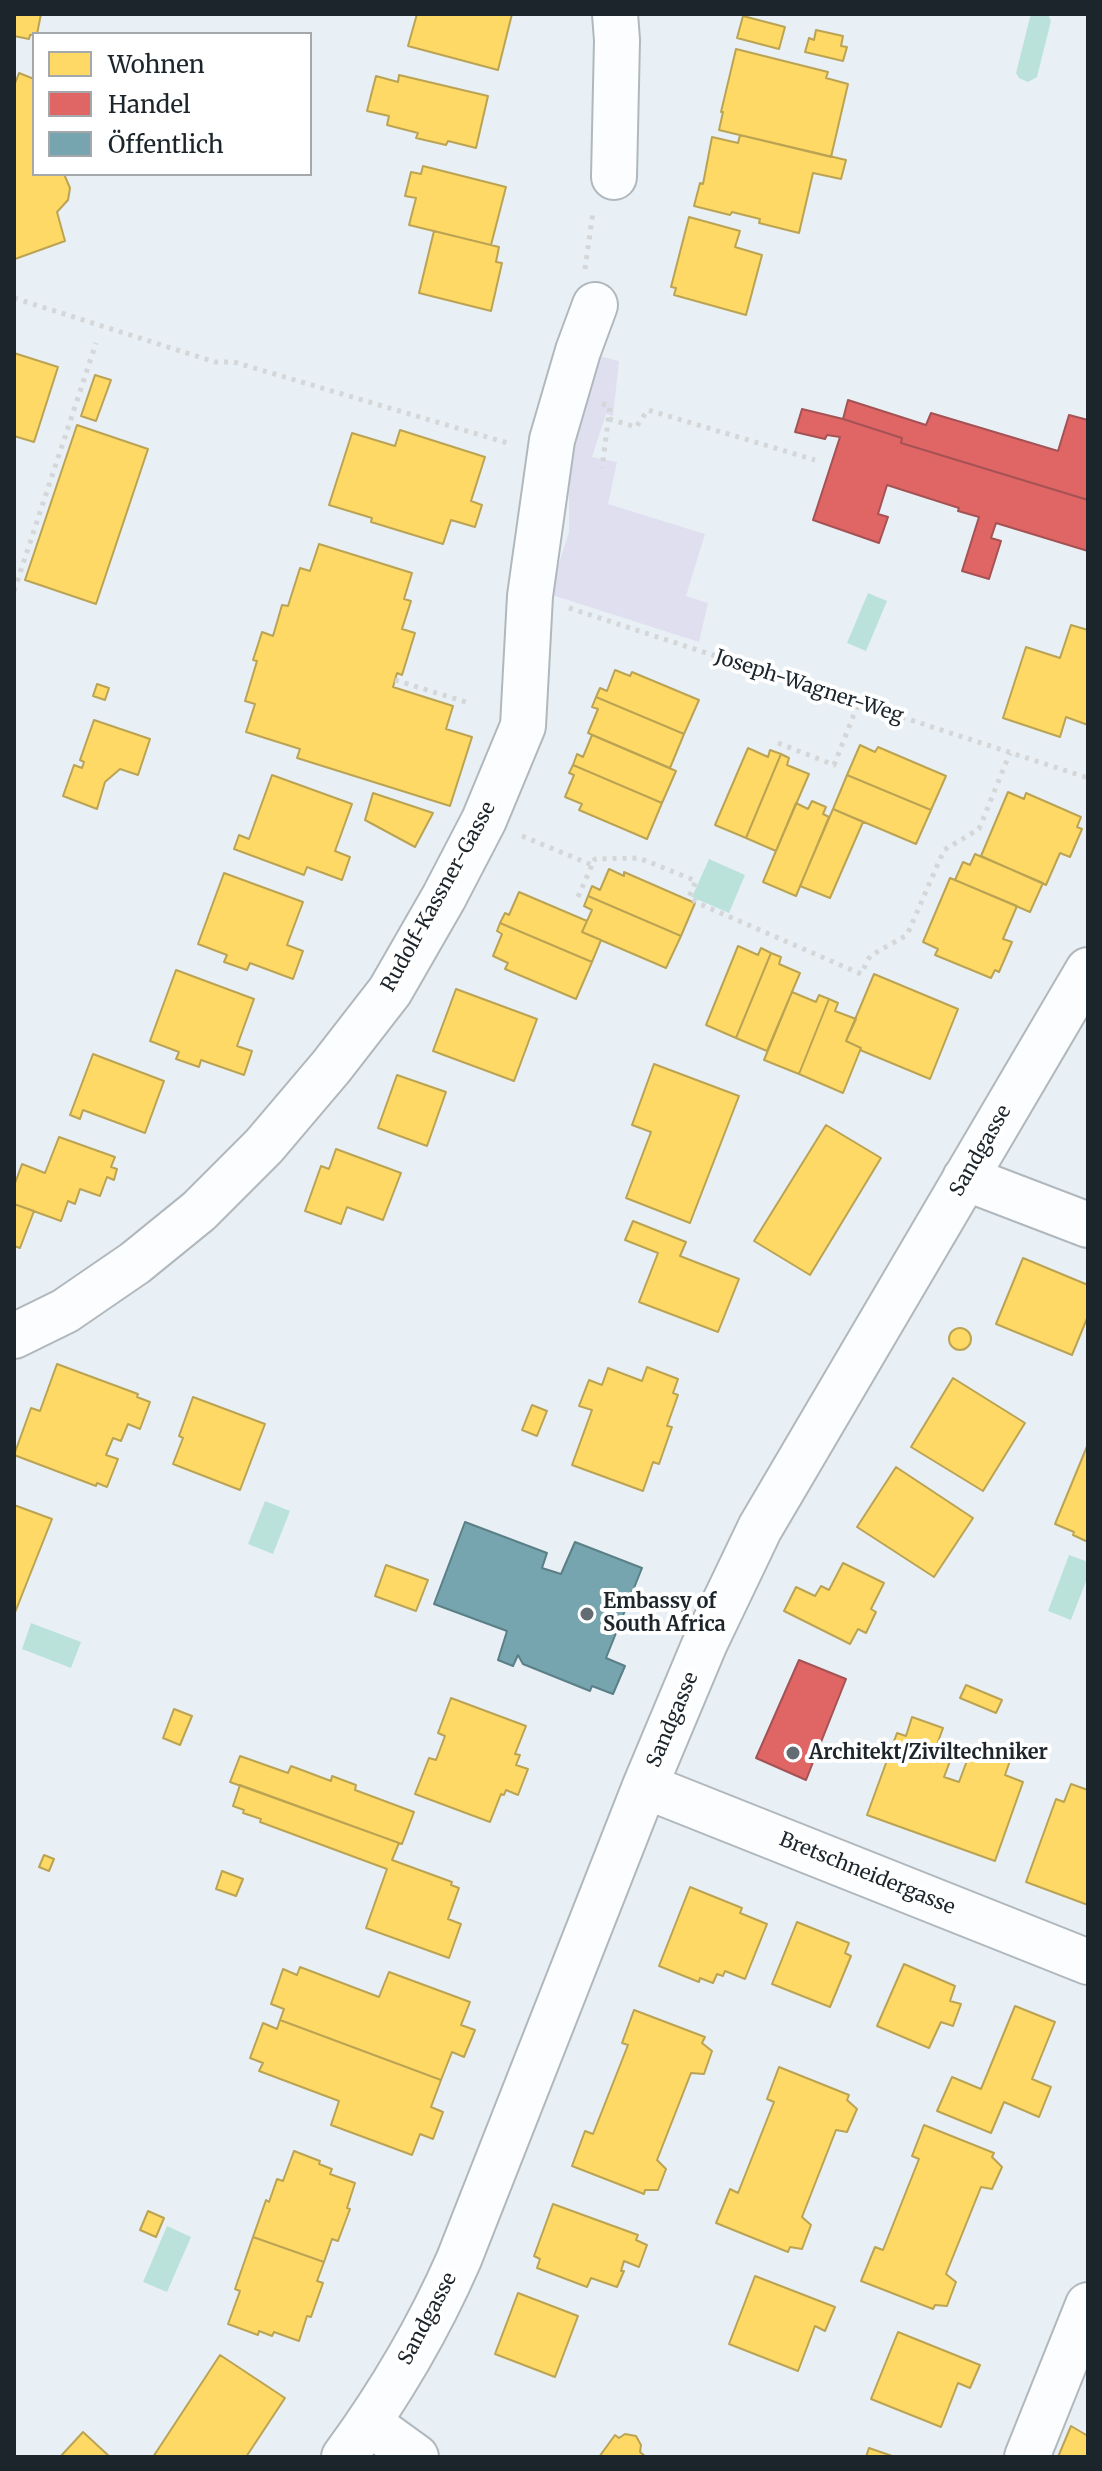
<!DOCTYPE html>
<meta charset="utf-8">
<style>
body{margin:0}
#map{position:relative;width:1102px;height:2471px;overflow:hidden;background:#e8f0f5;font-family:Merriweather,serif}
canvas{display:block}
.frame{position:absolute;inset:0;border:16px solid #1c252b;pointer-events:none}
.legend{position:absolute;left:32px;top:32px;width:280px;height:144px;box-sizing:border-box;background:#fff;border:2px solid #a4a8aa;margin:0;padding:10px 14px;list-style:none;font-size:24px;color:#1c252b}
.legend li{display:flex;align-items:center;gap:16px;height:40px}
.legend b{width:40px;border:2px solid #a4a8aa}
</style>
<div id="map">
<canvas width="1102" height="2471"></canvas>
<div class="frame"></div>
<ul class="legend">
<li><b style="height:22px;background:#ffd966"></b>Wohnen</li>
<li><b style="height:22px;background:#e06666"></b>Handel</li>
<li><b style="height:22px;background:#76a5af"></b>Öffentlich</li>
</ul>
</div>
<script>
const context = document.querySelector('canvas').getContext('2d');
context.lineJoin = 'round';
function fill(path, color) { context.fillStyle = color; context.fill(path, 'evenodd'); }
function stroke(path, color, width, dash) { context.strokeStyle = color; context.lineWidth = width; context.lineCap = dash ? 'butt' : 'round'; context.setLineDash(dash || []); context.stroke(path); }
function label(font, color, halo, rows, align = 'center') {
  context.font = font + ' Merriweather,serif'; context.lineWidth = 8; context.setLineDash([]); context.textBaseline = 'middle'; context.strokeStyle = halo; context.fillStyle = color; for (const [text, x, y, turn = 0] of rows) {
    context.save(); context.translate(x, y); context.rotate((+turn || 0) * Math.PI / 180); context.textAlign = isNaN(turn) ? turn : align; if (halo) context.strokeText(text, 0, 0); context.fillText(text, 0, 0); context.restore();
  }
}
fill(new Path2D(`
 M591,354L619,361L613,416L606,414L592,457L617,462L608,504L705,534L686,596L708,603L699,642L549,594L569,532V438Z`), '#e0dff0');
fill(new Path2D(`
 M1033,14H1048L1051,21L1037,77L1028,82L1019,78L1016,73L1030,17Z
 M868,593L887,601L866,651L847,643Z
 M709,859L745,875L729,913L692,897Z
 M265,1501L290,1511L273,1554L248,1544Z
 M1069,1555L1088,1562V1576L1071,1620L1048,1611Z
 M31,1623L81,1642L71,1668L22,1649Z
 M167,2226L191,2237L167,2292L143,2282Z`), '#bbe2da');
const homes = new Path2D(`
 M14,14H41L37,34L30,35L29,39L14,36Z
 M417,14H512L498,70L408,46Z
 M743,16L785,27L779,49L737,38Z
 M816,30L843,36L841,46L847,47L843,61L805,52L809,38L814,40Z
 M736,49L828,72L826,78L848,84L831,157L719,130L723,112H721Z
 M19,73L34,79V174H64L70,188L68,200L57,212L65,241L15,259L14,86Z
 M399,75L488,96L476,148L448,141L446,145L416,138L418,133L387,125L389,116L367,111L376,76L398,82Z
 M740,135L846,160L841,179L813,173L799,233L759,223L760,219L732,212L730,215L694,206L700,183L703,184L712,137L738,143Z
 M423,166L506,187L491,245L409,225L416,198L405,196L411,172L421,174Z
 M689,217L740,231L735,247L762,255L746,315L674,295L676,288L671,287Z
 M434,231L499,247L496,262L502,263L491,311L419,293Z
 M14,353L58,367L34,442L14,436Z
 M95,375L111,380L96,421L81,416Z
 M77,425L148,449L96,604L25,580Z
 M400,430L485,457L471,501L482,505L475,527L451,520L443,544L371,522L372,518L329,505L352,433L395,446Z
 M319,544L412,573L404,599L411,601L402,629L415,633L402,675L397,673L393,687L453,706L446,729L472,737L450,806L297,758L300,749L246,732L255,704L245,701L257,661L253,660L262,632L273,636L282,605L288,606L300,568L310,571Z
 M1071,625L1088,630V725L1066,717L1060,737L1003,718L1026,647L1060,658Z
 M615,670L630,676L632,672L699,700L684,734L596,697L600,688L607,691Z
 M97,684L109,688L105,700L93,696Z
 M596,697L684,734L670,768L588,733L598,709L592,707Z
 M94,720L150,739L138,775L120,769L105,782L97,809L63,796L74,765L82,768L84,762L80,760Z
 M592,735L676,771L662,803L573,765L577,754L583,757Z
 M860,745L875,752L878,747L946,776L931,810L847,775Z
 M748,748L768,757L770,750L781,754L746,838L715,825Z
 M781,754L789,758L787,765L809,774L776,851L746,838Z
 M573,765L662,803L647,839L579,810L582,804L565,797L574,775L569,773Z
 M272,775L352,804L335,851L350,857L342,880L307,867L304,875L234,849L239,835L249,839Z
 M847,775L931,810L916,844L833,809Z
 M1008,792L1024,799L1026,793L1081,817L1077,827L1082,829L1070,857L1060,853L1046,885L981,856Z
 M373,793L433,813L415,847L365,820Z
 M812,801L826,807L823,814L829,817L796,896L763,882L796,803L808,809Z
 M833,809L863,822L830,898L800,886Z
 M975,854L1043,883L1030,912L955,880L963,862L970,865Z
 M609,869L624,876V872L695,903L681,936L588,896L592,886L600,890Z
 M224,873L303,902L287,945L303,951L293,979L250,963L247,970L224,962L227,955L198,944Z
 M950,878L1017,906L1003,939L1012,942L999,972L995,970L991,978L935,955L938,949L923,942Z
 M519,892L587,921L582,932L601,940L592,962L500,923L505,913L509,915Z
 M588,896L681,936L666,968L582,932L592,910L584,906Z
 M500,923L592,962L576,999L505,969L508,963L493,956L502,934L497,931Z
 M738,946L758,955L761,948L771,953L736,1038L706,1025Z
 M771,953L781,957L779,964L800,973L767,1051L736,1038Z
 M176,970L254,999L237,1046L252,1051L244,1075L201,1060L199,1067L176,1059L179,1052L150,1041Z
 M874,974L958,1009L930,1079L860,1050L861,1048L846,1041Z
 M456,989L537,1019L514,1081L433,1051Z
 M792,992L816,1002L819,995L829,999L799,1074L764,1060Z
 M829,999L838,1003L835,1011L856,1019L846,1041L861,1048L843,1093L799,1074Z
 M93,1054L164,1081L145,1133L83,1110L80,1119L70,1115Z
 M654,1064L739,1096L690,1223L626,1198L651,1132L632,1125Z
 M397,1075L446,1092L427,1146L378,1128Z
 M826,1125L881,1158L810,1275L754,1241Z
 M59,1137L115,1157L111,1167L117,1169L114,1180L107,1177L100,1196L80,1189L75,1204L68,1201L61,1221L14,1204V1186L22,1164L45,1173Z
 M336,1149L401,1173L383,1220L347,1207L341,1224L305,1211L321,1166L329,1169Z
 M14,1204L34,1211L20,1248L14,1246Z
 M633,1221L686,1242L680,1256L739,1279L718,1332L639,1302L658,1253L625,1240Z
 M1023,1258L1088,1285V1316L1072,1355L996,1324Z
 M949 1339a11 11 0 1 1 22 0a11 11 0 1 1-22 0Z
 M57,1364L138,1394L137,1397L150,1402L140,1429L128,1424L121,1441L113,1438L106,1455L118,1459L107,1487L97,1483L96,1486L14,1455L31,1408L40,1411Z
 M647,1367L678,1379L673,1393L678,1395L667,1426L672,1427L659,1464L653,1462L643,1491L572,1465L592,1410L579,1406L589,1380L602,1385L608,1368L642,1381Z
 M953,1378L1025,1423L983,1491L911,1447Z
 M193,1397L265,1424L240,1490L173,1464L183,1438L179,1436Z
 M532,1405L547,1411L537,1436L522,1430Z
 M1088,1444V1542L1073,1535L1074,1532L1055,1524Z
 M896,1467L973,1518L934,1577L857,1527Z
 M14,1505L52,1519L14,1615Z
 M843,1563L884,1583L871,1609L876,1612L866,1633L858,1629L850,1644L784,1611L796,1587L815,1596L821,1586L829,1590Z
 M386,1565L428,1580L416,1611L375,1596Z
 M966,1685L1002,1700L996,1713L960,1698Z
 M451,1698L526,1726L515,1754L520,1755L516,1765L528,1769L518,1795L506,1790L504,1795L501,1794L490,1822L415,1794L429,1758L436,1760L445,1736L438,1733Z
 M174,1709L192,1716L180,1745L163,1738Z
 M912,1717L943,1728L935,1750L952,1756L944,1777L959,1782L968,1758L975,1760L981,1744L1012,1755L1005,1775L1023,1782L995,1861L867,1815L897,1733L906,1736Z
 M240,1756L288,1773L291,1766L331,1781L332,1776L356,1785L355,1790L414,1812L402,1844L230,1782Z
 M1071,1784L1088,1790V1905L1026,1882L1056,1799L1064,1802Z
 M240,1785L399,1843L392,1860L452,1882L451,1885L459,1888L448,1919L461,1924L449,1958L366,1928L387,1869L260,1822L261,1819L243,1813L244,1810L233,1806Z
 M44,1855L54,1859L49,1871L39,1867Z
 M222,1871L243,1879L236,1896L216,1889Z
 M690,1887L742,1908L740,1913L767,1924L745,1979L725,1971L723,1976L717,1974L713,1983L700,1978L699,1982L659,1966Z
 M797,1922L849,1943L845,1953L851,1956L830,2007L772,1984Z
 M904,1964L955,1986L950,2001L961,2004L953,2026L941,2022L929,2048L877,2026Z
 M300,1967L379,1997L389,1972L470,2002L461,2025L475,2030L464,2057L452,2052L441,2080L280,2020L284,2009L271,2004L283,1969L297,1975Z
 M1015,2006L1055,2022L1032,2079L1051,2087L1039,2117L1004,2102L991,2133L937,2111L952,2077L981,2089Z
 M634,2010L705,2037L702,2043L712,2051L704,2074L691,2073L657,2160L666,2169L658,2190H645L644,2194L572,2166L585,2131L593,2134L628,2045L622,2043Z
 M280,2020L441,2080L431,2107L443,2112L433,2139L420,2134L412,2155L331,2125L339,2101L259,2071L263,2063L250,2058L263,2023L277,2029Z
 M779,2067L849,2095L847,2100L857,2109L847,2132L836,2130L802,2217L811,2225L802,2249L790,2247L788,2252L716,2223L730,2189L738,2193L774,2102L767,2099Z
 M924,2125L994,2153L992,2157L1002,2167L992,2189L981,2187L946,2274L956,2282L947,2306L935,2305L933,2309L861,2281L875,2247L883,2250L919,2159L912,2156Z
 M294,2151L320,2161L319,2164L332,2169L330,2174L355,2183L347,2208L350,2209L338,2241L332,2239L324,2262L253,2237L266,2200L269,2202L277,2179L283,2181Z
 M553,2204L638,2235L636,2240L647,2245L639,2267L624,2261L621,2271H624L617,2287L591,2278L587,2287L537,2268L540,2259L534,2256Z
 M148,2211L164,2218L156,2237L140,2230Z
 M253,2237L324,2262L317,2281L323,2283L311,2317L307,2316L299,2341L274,2332L272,2336L259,2331L258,2335L228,2324L240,2291L235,2289Z
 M755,2276L835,2307L825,2331L815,2326L798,2371L729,2344Z
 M518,2293L578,2316L555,2377L495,2354Z
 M898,2332L980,2365L970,2388L958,2383L941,2427L871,2399Z
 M220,2355L285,2398L246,2457H153Z
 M1071,2426L1088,2436V2457H1058Z
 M83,2432L110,2457H60Z
 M625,2434L636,2436L641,2445L640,2452L646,2457H599L615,2435L619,2438Z
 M869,2448L895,2457H866Z`);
fill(homes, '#ffd966');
stroke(homes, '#bba354', 2);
const shops = new Path2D(`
 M848,400L926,425L931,413L1058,451L1069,415L1088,420V500L901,443L902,438L843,419Z
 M802,409L843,419L902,438L901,443L1088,500V551L996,523L991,538L1001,541L989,579L962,571L979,517L958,511L959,508L887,485L878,514L888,517L879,543L813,520L840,437L827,435L825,439L795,432Z
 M799,1660L846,1679L806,1780L756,1758Z`);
fill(shops, '#e06666');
stroke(shops, '#a55254', 2);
const public = new Path2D(`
 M465,1522L547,1553L542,1568L561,1574L575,1542L642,1568L606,1658L625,1666L613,1694L592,1686L590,1691L523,1664L518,1655L513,1666L498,1660L507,1631L434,1604Z`);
fill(public, '#76a5af');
stroke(public, '#5b7f87', 2);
const minor = new Path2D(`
 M614,177L617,40L615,14
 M965,1178L1088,1225
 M14,1336L65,1311L135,1263L199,1211L264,1146L331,1067L390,991L444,897L484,820L523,726L530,596L552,440L578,351L595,305
 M645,1786L1088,1962
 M369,2423L416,2457
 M344,2457C390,2394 428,2330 459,2259L645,1786L705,1643L760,1528L1088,970
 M1027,2457L1088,2305`);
stroke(minor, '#b0b8bd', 48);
stroke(new Path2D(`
 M585,269L593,212
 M14,298L215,362H234L511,444
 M602,404L610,406L602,468
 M609,419L636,427L648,410L815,460
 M14,591L96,343
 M569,608L1088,778
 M395,680L469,703
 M778,743L834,765L858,704
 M522,836L592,865L595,859L639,858L696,881L689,897L700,904L861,974L870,956L907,935L944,850L979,829L1010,753
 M578,897L592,865`), '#d4d6d7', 5, [4, 6]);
stroke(minor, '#fcfdfe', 44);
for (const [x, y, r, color] of [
 [587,1614,8,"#636c72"],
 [793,1753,8,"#636c72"]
]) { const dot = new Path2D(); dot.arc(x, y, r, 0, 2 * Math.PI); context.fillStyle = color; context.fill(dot); stroke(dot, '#fff', 3); }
label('20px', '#1c252b', '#fff', [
 ["Joseph-Wagner-Weg",809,687,18],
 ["Rudolf-Kassner-Gasse",439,897,-61],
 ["Sandgasse",981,1151,-60],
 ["Sandgasse",673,1720,-67],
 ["Bretschneidergasse",867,1874,22],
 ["Sandgasse",428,2319,-62]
]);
label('bold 20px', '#1c252b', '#fff', [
 ["Embassy of",603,1602],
 ["South Africa",603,1625],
 ["Architekt/Ziviltechniker",809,1753]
], 'left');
</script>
